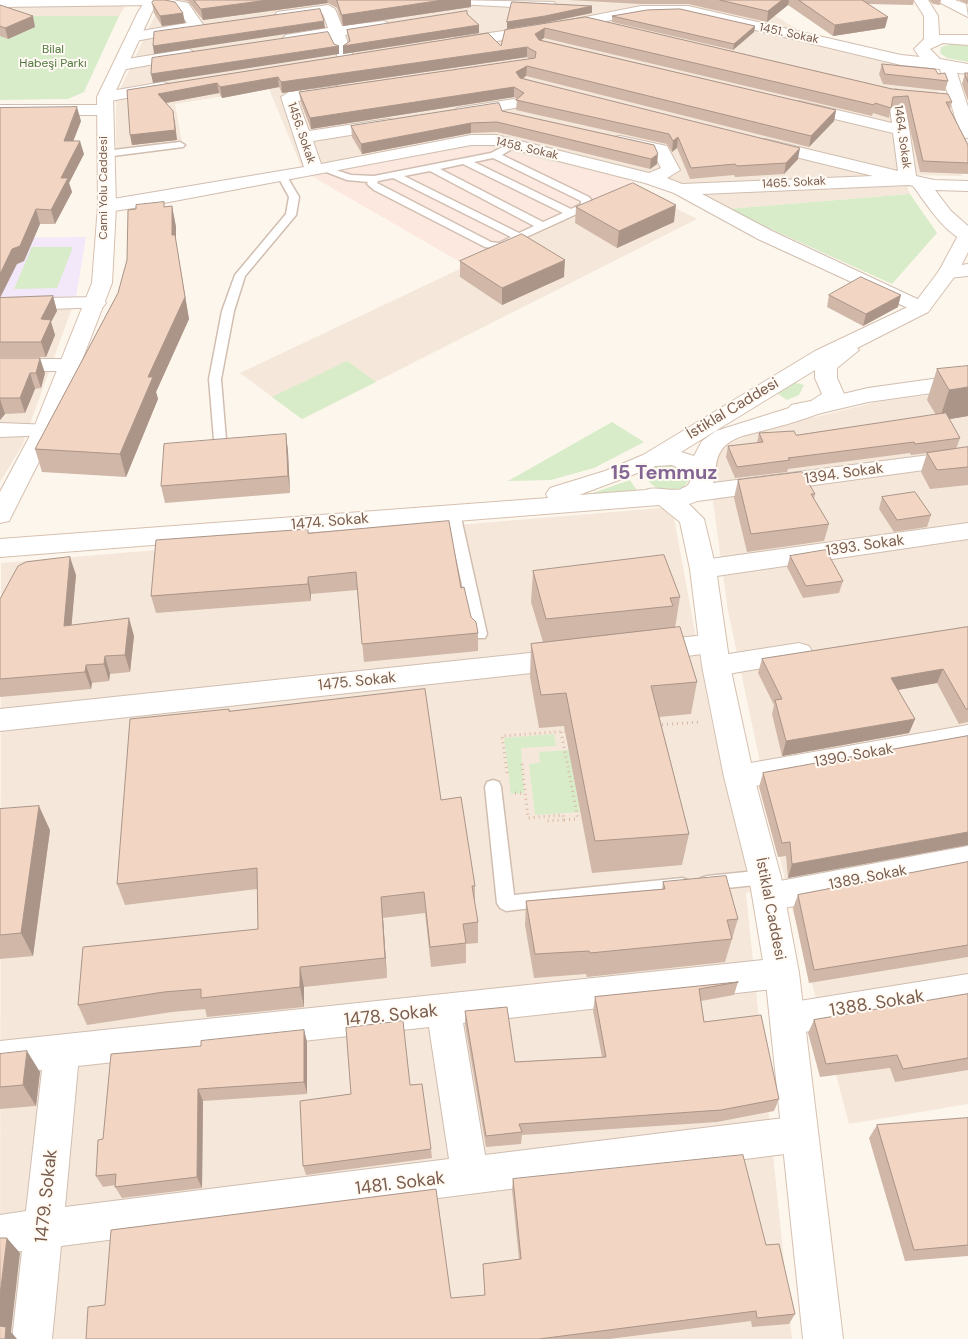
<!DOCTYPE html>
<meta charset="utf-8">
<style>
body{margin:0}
canvas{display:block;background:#fdf6ec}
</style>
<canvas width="968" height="1339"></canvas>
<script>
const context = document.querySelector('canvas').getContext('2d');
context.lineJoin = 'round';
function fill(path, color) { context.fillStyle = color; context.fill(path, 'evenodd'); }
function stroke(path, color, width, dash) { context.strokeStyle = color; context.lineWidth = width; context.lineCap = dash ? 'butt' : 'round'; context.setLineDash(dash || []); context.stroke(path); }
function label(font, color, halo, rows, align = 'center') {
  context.font = font + ' "DM Sans",sans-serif'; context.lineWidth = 4; context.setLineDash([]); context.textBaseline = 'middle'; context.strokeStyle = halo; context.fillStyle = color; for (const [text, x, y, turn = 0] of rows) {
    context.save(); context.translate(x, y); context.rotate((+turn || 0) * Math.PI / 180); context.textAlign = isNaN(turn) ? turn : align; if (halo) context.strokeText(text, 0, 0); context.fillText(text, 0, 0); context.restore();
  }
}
fill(new Path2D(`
 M0,0H129L119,16H0Z
 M162,0H790L756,4L797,29L787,39L929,72L955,127L962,176L902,175L910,194L727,209L670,181L308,174L301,166L269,89L175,104L182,142L116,151V98Z
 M633,187L697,219L302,419L240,373Z
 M76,297L22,446L0,482V299Z
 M968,390V1104L849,1124L786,885L728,611L709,473L723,446L763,430L876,402Z
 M672,507L712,724L756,891L746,893L792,1339H0L1,563Z`), '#f5e8da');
fill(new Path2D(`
 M480,146L630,180L633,187L467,266L308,174Z`), '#fde8e0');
fill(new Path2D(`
 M86,237L76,297L0,299V238Z`), '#f3e8fa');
fill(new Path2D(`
 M0,16H119L84,92L68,99L0,100Z
 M951,44L968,45V62L947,58L940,53L941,47Z
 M910,194L937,233L892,284L727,209Z
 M32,247H73L57,288L14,289Z
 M347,361L376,382L302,419L272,397Z
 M793,382L804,385L799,395L787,400L775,392Z
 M612,422L644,442L594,468L551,480L508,481Z
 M669,464L676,466L689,476V480L684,487C672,492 645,491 648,473L656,466Z
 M630,480L638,492L575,499Z
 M554,734L556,746L521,748L524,793L511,794L504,738Z
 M569,750L580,812L535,815L529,764L540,763L539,752Z`), '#d8ecc9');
const lane = new Path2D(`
 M180,142L185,145L183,147L105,157L100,154L105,151Z
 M510,143L518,145L502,155L589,197L592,201L590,208L500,249L485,247L374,190L367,184L368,182L347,180L316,168L321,165L351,175L374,176L491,153ZM493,158L581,201V204L571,209L474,162ZM463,164L563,213L543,222L440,169ZM430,171L534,226L519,233L404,176ZM393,178L511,237L499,243L491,242L377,183L378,181Z
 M279,173H285L299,197L296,215L245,276L234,311L221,379L227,452L221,456L215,452L209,379L222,311L235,275L286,214L289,197L277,175Z
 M453,509L460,513L487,634L485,638H475L473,634L446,513Z
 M493,780L499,782L501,787L514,895L682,878L688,880L691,885L688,890L506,911L500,908L497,903L485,787L487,782Z
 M765,870L771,872L774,877L771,882L765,884L707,890L701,888L698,883L701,878L707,876Z`);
const street = new Path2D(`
 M0,0H173L188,3L204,26L197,30L135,41L130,39L127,36L130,33L187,23L178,10L152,5L0,7Z
 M451,0L554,2L556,5L549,9L458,4Z
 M328,5L335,9L342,26L384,21L391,25L384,29L345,35L354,59L346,64L338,59L331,37L291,43L286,41L283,38L286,35L328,28L323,14L282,19L275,15L277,12Z
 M641,6H688L901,55L940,59L948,64L940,69L901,65L688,14H642L545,33L455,48L447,43L455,38L545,25Z
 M189,49L197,54L194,57L121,70L113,65L121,60Z
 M163,82L169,84L171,87L169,90L105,102L97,97L105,92Z
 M337,86L345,91L343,94L298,101L309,131L388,119L394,120L396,124L394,128L388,129L313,141L321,164L471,135H496L649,173L661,168L654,154L614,145L611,141L614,137L620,136L667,146L680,170L667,178L682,184L873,176L759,148L756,144L759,140L765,139L898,171L893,133L793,109L791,106L799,101L892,123L888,94L896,89L904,94L916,176L934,180L968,181V191L935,190L951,211L968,226V242C946,236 926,203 913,186L909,185L702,194L772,231L928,304L931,308L928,312L921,314L758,239L674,193L645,183L496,145H471L153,205L107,212L101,210L98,206L101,202L107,200L304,167L281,97L289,92Z
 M514,99L522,104L520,107L463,117L457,116L455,112L457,108L463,107Z
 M0,105H104L110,107L112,110L110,113L104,115H0Z
 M968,264V276L948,278L941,276L938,272L941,268Z
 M96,297L103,299L106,303L103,307L0,311V299Z
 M0,359H71L79,360L82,365L79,370L71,371H0Z
 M968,374V388L868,402L817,414L809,412L806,407L809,402L868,388Z
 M0,423L52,425L55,430L52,435L0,437Z
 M968,450V464L690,502L682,500L678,494L682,488L690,486Z
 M968,523V539L703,578L694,575L690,569L694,563L703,560Z
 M714,634L724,637L727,644L724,651L650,661L640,658L636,651L640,644L650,641Z
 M799,643L809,646L813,653L809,660L716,676L706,673L702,666L706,659L716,656Z
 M568,649L578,652L582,659L578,666L568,669L0,731V709Z
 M968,725V747L739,789L729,785L724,777L729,769L739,765Z
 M968,846V872L769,911L758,907L753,897L758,887L769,883Z
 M782,958L794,962L799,973L794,984L782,988L463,1023L485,1155L800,1116L813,1121L818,1134L813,1147L800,1152L61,1246L52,1339H12L22,1251L0,1253V1215L26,1211L42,1070L0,1075V1041ZM429,1027L449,1159L65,1207L78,1066Z
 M968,974V1004L787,1035L775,1030L770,1019L775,1008L787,1003Z`);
const secondary = new Path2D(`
 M146,0H160L152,12L113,97L116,206L112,283L55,430L12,515L9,521L0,523V492L33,430L92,283L98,206L97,97L138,12Z
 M914,0H928L938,16L939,35H968V45L943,43L930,49L940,59L968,64V74L957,73L968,107V138L962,137L960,133L940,69L923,62L914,49L924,39V16Z
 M935,0H955L966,4L968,17Z
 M968,228V252L958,272L928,312L857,348L859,350L837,368V378L844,394C841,415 760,430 740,437C696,453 735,491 689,504L704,519L716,569L730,666L754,777L781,877L799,973L843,1339H803L765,973L749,877L724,777L702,666L690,569L680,522L659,505L0,557V539L548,498L546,494L550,488L605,471L643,455L815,351L914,304L939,271L961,230ZM815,370V378L822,394L811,401L791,405L789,408L716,431L702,441L694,456L681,452ZM672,465L685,471L691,479C685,499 660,484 646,490L579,495L656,466Z`);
stroke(lane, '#d1beb0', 3);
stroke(street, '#d1beb0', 2);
stroke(secondary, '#d6c0b0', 2);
stroke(new Path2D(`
 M657,725L701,722
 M561,732L578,819
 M522,764L528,818L563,815L564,820L545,821
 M507,773L502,736L569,731
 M515,793H524
 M564,820L579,819`), '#d9b8a5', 3, [1, 4]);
fill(lane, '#fff');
fill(street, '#fff');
fill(secondary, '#fff');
fill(new Path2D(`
 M182,0H471V7L343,26L337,8L328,3L203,20L188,1Z
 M568,0H914L913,5L868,4L885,28L833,36L788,5L767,22L688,4H641Z
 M929,0H941L940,5L933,4Z
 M959,0H968V4Z
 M152,3L185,23L162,26L154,13Z
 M0,5L35,27L8,39L0,36Z
 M467,14L479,33L343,54V46L349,42L347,30Z
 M612,16L755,26L754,32L733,50L612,22Z
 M586,17L892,89L952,102L950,109L968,145V174L920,172L905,107H891L889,118L873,113L872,116L544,38L541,40L836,110L834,121L809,147L526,76L523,78L798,159L784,174L735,177L734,175L690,179L677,148L672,152L667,144L516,110L517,99L514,97L311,129L301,103L299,92L529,59L527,57L282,93L279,87L222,98L219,93L166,103L175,121L177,140L132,145L127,90L501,46L505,30Z
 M882,64L948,81L945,91L883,84L879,74Z
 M965,73H968V101L962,84Z
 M0,108L81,121L73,141L84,154L69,183L72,192L55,224H40L24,261L17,264Z
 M502,111L654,145L657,164L650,169L497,132L471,133L362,154L352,137L351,126Z
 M164,202V207L172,206L176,227V243L189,319L156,392L158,399L126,477L42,472L35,449L118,293L127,260L136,209Z
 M576,207L674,222L617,248L575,223Z
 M460,261L564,277L502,305L460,277Z
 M829,295L898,307L863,326L827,307Z
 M53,296L57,311L51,322L55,335L46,357H0V298Z
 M0,358L45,373L41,388L35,389L25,413L5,414L0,420Z
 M937,369L968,416L949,419L960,438L956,449L968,447V485L930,489L921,472L927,453L911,455L910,453L788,469L787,472L735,478L726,457L728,446L757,443L759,433L796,435L936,415L927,400Z
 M286,434L288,452L290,493L165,503L161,486Z
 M738,480L815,494L814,499L829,524L824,541L747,552L734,498Z
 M882,497L931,515L927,527L894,532L879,509Z
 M309,533L461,588L471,617L478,633V651L364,662L357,590L311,594V601L156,613L151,596Z
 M790,556L843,581L839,593L803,598L787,567Z
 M533,571L680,597L675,628L697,682L691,714L659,717L689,834L682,865L592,873L564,726L539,728L530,677L531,644L543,642L531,602Z
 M76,575L71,625L134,636L130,672L110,674L109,681L92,683L91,689L0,697V599Z
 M968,627V722L959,724L937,683L898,690L915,719L909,733L782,756L772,714L774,705L758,673L762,659Z
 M229,709L230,711L441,800L475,886V905L478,922V943L466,944V963L431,967L425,913L383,918L387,978L304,987V1007L207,1017L205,1009L172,1012L87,1025L78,1005L258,929L257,889L125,905L117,884Z
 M968,736L788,878L786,856L778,857L759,787L763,773Z
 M0,809L50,830L33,956L0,959Z
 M968,862V957L809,983L793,908L798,895Z
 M663,882L738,919L725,962L587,977L586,974L534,978L525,925L526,901L662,889Z
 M738,982L734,995L701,1001L704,1022L779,1099L774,1111L717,1122L522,1135L521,1144L486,1147L465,1025V1011L515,1062L602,1057L593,1011L595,997Z
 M968,994V1070L895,1082L890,1068L820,1077L808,1033L814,1020Z
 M304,1030L307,1042V1094L203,1101L202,1188L122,1198L115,1187V1185L103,1187L96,1176L103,1139L201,1046Z
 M0,1054L40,1072L36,1106L0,1109Z
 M410,1085L431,1149L432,1158L306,1175L303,1166Z
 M968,1118V1256L905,1261L869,1138L877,1125Z
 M513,1179L766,1245L795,1314L789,1324L752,1327L751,1321L609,1339H86L485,1295L483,1264L519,1259L512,1190Z`), '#d1b7a8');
fill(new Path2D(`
 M268,0H327L328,3L203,20L201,9Z
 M443,0H471V7L343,26L342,15Z
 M782,0H789L788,5L767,22L768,11Z
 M592,6V13L545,23L507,29V22Z
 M183,13L185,23L162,26L160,16Z
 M33,16L35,27L8,39L5,28Z
 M888,17L885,28L833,36L835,25Z
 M324,21L325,28L154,54L153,46Z
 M479,25V33L343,54V46Z
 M755,26L754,32L733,50L734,44Z
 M545,28L544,38L535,44V34Z
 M339,46V54L153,83L151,74Z
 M527,47V57L282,93L281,82Z
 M527,66L526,76L516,83V72Z
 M278,77L279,87L222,98L220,87Z
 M217,83L219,93L160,104L158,94Z
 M514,87V97L311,129L310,118Z
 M77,107L81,121L68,155L64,141Z
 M836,110L834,121L809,147L811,136Z
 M173,111L177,140L132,145L130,135Z
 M471,123V133L362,154L361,144Z
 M678,137L677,148L672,152L673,141Z
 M80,141L84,154L69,183L72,192L55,224L51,210L61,178Z
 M800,148L798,159L784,174L786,163Z
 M658,154L657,164L650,169L651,159Z
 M676,205L674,222L617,248L619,231Z
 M172,206L176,227V243L189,319L156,392L158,399L126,477L120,454L148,377L172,235Z
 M36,209L40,224L24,261L17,264L0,298V274L12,249Z
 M565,260L564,277L502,305V288Z
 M901,295L898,307L863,326L866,314Z
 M53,296L57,311L51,322L55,335L46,357L41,342V319Z
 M40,358L45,373L41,388L36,373Z
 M30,373L35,389L25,413L20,398Z
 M968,387V416L939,421L949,390Z
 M0,399L5,414L0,420Z
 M286,434L288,452L290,493L288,476Z
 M70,557L76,575L70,643L64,626Z
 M308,577L311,594V601L308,584Z
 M129,618L134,636L130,672L125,655Z
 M105,656L110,674L109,681L104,664Z
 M86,665L92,683L91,689L85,672Z
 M943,669L937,683L886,692L891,678Z
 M915,719L909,733L782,756L786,741Z
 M39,806L50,830L33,956L21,933Z
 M968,832V845L788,878L792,864Z
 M381,897L383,918L387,978L385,958Z
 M300,967L304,987V1007L300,987Z
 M304,1030L307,1042V1094L304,1082Z
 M27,1051L40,1072L36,1106L23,1085Z
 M198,1089L203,1101L202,1188L197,1177Z
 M7,1238L20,1253L11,1332L17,1339H5L0,1329V1295Z`), '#aa9588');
const building = new Path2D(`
 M154,0H165L175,2L183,13L160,16L152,3Z
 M194,0H268L201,9Z
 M337,0H443L342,15Z
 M720,0H782L768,11Z
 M799,0H862L888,17L835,25Z
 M512,2L592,6L545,16L507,22Z
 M0,5L33,16L5,28L0,26Z
 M320,9L324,21L153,46L154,32Z
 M680,9L755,26L734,44L612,16L647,10Z
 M467,11V14L479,25L343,46L350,41L347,30Z
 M586,17L892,89L948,94L952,102H946L968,145V163L923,161L908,96L893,97L891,108L875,103L874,105L545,28L535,34L539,40L836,110L811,136L527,66L516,72L520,78L800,148L786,163L737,166L735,164L691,168L678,137L673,141L669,134L516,100L524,93L514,87L310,118L299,92L535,58L536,52L527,47L281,82L278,77L220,87L217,83L158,94L173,111L175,130L130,135L127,90L488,33L501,46L505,30Z
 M328,32L334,44L339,46L151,74L152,58Z
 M882,64L935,69L938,74L945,73L948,81L885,74Z
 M965,73H968V82Z
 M499,103L502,111L654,145L658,154L651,159L497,122L471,123L361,144L351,126Z
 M77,107L64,141H80L61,178H68L51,210L36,209L20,246L12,249L0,274V108Z
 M633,183L676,205L619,231L576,207Z
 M164,202V207L172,206V235H175L185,297L148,377H153L120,454L35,449L118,293L127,260L128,210L136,209V205Z
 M522,234L565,260L502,288L460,261Z
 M861,277L901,295L866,314L829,295Z
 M53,296L41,319L51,320L41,342H0V298Z
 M0,358H40L36,373H30L20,398H0Z
 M968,366V387L949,390L937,369Z
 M946,413L960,438L915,444L914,442L788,458L790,460L737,467L728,446L763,442L759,433L794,431L796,435Z
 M286,434L288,476L161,486L164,444Z
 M968,447V467L937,470L927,453Z
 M802,472L815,494H811L829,524L751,534L738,480Z
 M915,492L931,515L897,520L882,497Z
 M449,521L461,588L464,587L471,617L476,622L478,633L362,644L356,572L308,577V584L151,596L156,540L308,529V533Z
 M826,550L843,581L806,586L790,556Z
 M664,555L680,597L670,598L673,606L546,619L533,571Z
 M70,557L64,626L129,618L125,655L105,656L104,664L86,665L85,672L0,679V599L18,566L26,562Z
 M680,627L697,682L651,686L689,834L595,841L566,693L541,695L531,644Z
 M968,627V709H966L943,669L891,678L915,719L786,741L775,700L782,699L762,659Z
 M425,689L441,800L461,797L475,886H472L478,922L463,924L466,943L430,947L424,892L381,897L385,958L300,967V987L201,998V989L164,992L78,1005L83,947L258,929L257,868L117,884L130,719L229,709V711Z
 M968,736V832L792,864L790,842L782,843L763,773Z
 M39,806L21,933L0,935V809Z
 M968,862V945L814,970L798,895Z
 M726,876L738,919L727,920L732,939L590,953L589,951L535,954L526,901L665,889L663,882Z
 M738,982L699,989L704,1022L761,1015L779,1099L721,1110L519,1124L522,1132L486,1136L465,1011L507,1007L515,1062L606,1057L595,997Z
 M968,994V1058L903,1069L897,1055L826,1064L814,1020Z
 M403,1021L410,1085L422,1084L431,1149L303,1166L300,1101L351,1094L346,1028Z
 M304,1030V1082L198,1089L197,1177L115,1187L116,1174L96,1176L98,1140L103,1139L111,1054L201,1046V1041Z
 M27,1051L23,1085L0,1087V1054Z
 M968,1118V1245L914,1250L877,1125Z
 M743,1155L766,1245L779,1244L795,1314L757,1318L756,1311L539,1339H86L88,1307L105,1305L111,1230L436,1189L451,1298L485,1295L483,1264L521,1259L513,1179Z
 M0,1238H7L0,1295Z
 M0,1326L6,1327L5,1339H0Z`);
fill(building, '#f3d5c3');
stroke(building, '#aa9588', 1);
label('12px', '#7a5c4d', '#fffaf3', [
 ["1451. Sokak",789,34,12],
 ["1456. Sokak",301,133,71],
 ["1464. Sokak",902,137,82],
 ["1458. Sokak",527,149,13],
 ["1465. Sokak",794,183,-3],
 ["Cami Yolu Caddesi",104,188,-90]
]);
label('12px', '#537a41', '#fffaf3', [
 ["Bilal",53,50],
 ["Habeşi Parkı",53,64]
]);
label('15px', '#7a5c4d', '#fffaf3', [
 ["İstiklal Caddesi",733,409,-31],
 ["1394. Sokak",844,474,-8],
 ["1474. Sokak",330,522,-5],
 ["1393. Sokak",865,546,-8],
 ["1475. Sokak",357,682,-6],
 ["1390. Sokak",854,756,-10],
 ["1389. Sokak",868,878,-11],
 ["İstiklal Caddesi",770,909,79]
]);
label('18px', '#7a5c4d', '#fffaf3', [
 ["1388. Sokak",877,1004,-9],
 ["1478. Sokak",391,1016,-6],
 ["1481. Sokak",400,1184,-7],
 ["1479. Sokak",47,1196,-84]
]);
label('bold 20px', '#846695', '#fffaf3', [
 ["15 Temmuz",664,474]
]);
</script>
